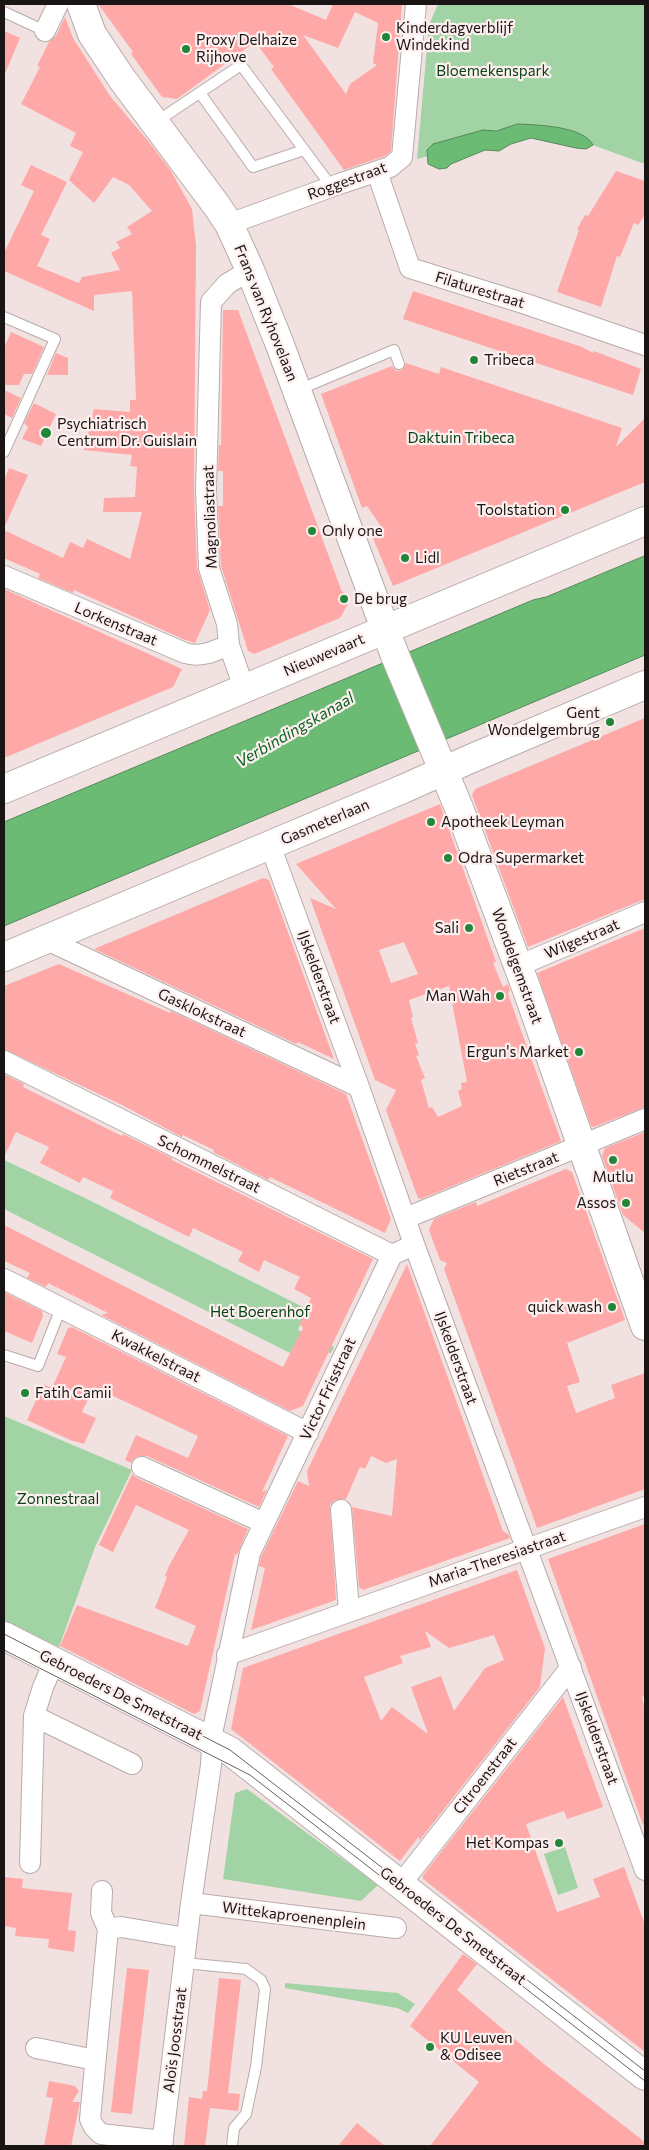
<!DOCTYPE html>
<meta charset="utf-8">
<style>
body{margin:0}
#map{position:relative;width:649px;height:2150px;overflow:hidden;background:#f1e2e1;font-family:Commissioner,sans-serif}
canvas{display:block}
.frame{position:absolute;inset:0;border:5px solid #1a1515;pointer-events:none}
</style>
<div id="map">
<canvas width="649" height="2150"></canvas>
<div class="frame"></div>
</div>
<script>
const context = document.querySelector('canvas').getContext('2d');
context.lineJoin = 'round';
function fill(path, color) { context.fillStyle = color; context.fill(path, 'evenodd'); }
function stroke(path, color, width, dash) { context.strokeStyle = color; context.lineWidth = width; context.lineCap = dash ? 'butt' : 'round'; context.setLineDash(dash || []); context.stroke(path); }
function label(font, color, halo, rows, align = 'center') {
  context.font = font + ' Commissioner,sans-serif'; context.lineWidth = 4.5; context.setLineDash([]); context.textBaseline = 'middle'; context.strokeStyle = halo; context.fillStyle = color; for (const [text, x, y, turn = 0] of rows) {
    context.save(); context.translate(x, y); context.rotate((+turn || 0) * Math.PI / 180); context.textAlign = isNaN(turn) ? turn : align; if (halo) context.strokeText(text, 0, 0); context.fillText(text, 0, 0); context.restore();
  }
}
fill(new Path2D(`
 M438,4H645V164L543,127L417,159L429,25Z
 M4,1160L87,1199L307,1309L298,1330L334,1347L331,1353L294,1346L290,1353L4,1209Z
 M4,1416L132,1470L95,1547L59,1647L4,1622Z
 M247,1789L378,1885L361,1901L223,1879L235,1793Z
 M565,1847L578,1888L558,1895L544,1854Z
 M285,1983L398,1993L415,2004L408,2013L397,2008L285,1988Z`), '#a1d3a5');
const water = new Path2D(`
 M518,124C538,125 583,126 593,145L586,149L576,148L531,138L511,144L499,151L485,150L451,164L447,168L439,169L428,164L427,150L433,144L483,130L496,131Z
 M645,556V655L4,926V822L533,600L546,597Z`);
fill(water, '#6bbb75');
stroke(water, '#538958', 1);
fill(new Path2D(`
 M98,4H288L326,20L333,4H402L391,151L385,156L344,170L271,69L274,67L255,42L177,99L162,97L131,54L133,52ZM355,12L378,23L373,63L377,65L350,84L346,94L303,35L338,48Z
 M65,17L73,38L110,96L149,142L171,171L192,209L196,246L194,490L197,568L210,610L195,643L183,639L74,590L73,593L38,578L40,574L4,558V530L63,558L70,542L83,548L87,539L130,559L142,512H103L104,498L135,497L137,467L130,466L132,455L84,450L94,409L130,412V400H136L132,291L94,295V311L4,271V253L34,191L21,185L31,165L67,182L41,235L50,239L37,266L79,283L82,277L120,270L111,253L120,248L116,242L132,234L127,227L152,211L129,185L113,177L94,203L69,180L83,152L70,146L76,133L21,104L40,67L37,66L49,42L56,36Z
 M4,31L20,38L4,76Z
 M616,171L645,181V215L638,225L634,223L620,257L617,256L601,307L557,292L579,230L577,229L585,215L588,216Z
 M413,291L582,347L593,353L594,351L641,369L633,395L403,319Z
 M223,310H238L342,592L343,591L348,604L340,618L254,654L248,651L221,566L218,506H223V471H218L219,445H221Z
 M11,332L44,347L32,374H24L19,385H4V348Z
 M56,353L68,358V375H47Z
 M406,363L439,374L441,367L622,428L616,447L645,418V482L393,586L372,536L384,531L367,506L362,508L321,394L392,366L397,371L402,370Z
 M4,390L21,398L12,418L4,414Z
 M34,403L56,414L41,446L22,439L28,427L24,423Z
 M9,468L28,475L4,528V480Z
 M4,589L182,669L173,687L4,758Z
 M645,718V899L528,947L472,795L475,789Z
 M440,804L496,962L493,963L503,987L508,984L510,990L508,994L561,1141L421,1199L418,1198L386,1110L396,1090L375,1080L310,898L336,909L296,864ZM404,942L418,974L391,983L379,950ZM449,986L467,1082L461,1083L462,1089L458,1091L462,1106L438,1117L432,1107L429,1108L421,1080L425,1078L416,1056L419,1055L415,1044L418,1043L411,1018L413,1017L409,1000Z
 M263,878L269,880L334,1059L298,1042L296,1044L94,949Z
 M645,928V1107L594,1127L591,1126L537,973Z
 M59,964L170,1013L171,1011L346,1094L391,1219L385,1233L270,1177L268,1180L213,1152L214,1150L183,1135L182,1137L122,1105L4,1049V986Z
 M4,1074L24,1084L23,1087L122,1136L123,1134L172,1158V1160L373,1259L303,1406L290,1411L101,1315L108,1313L48,1283L46,1287L27,1278L30,1273L4,1261V1225L283,1367L303,1328L300,1324L311,1298L294,1289L300,1277L264,1260L259,1272L238,1261L243,1252L220,1241L193,1228L189,1237L110,1198L113,1191L83,1177L80,1183L40,1163L49,1147L16,1132L4,1157Z
 M645,1132V1233L623,1215L602,1156L605,1148Z
 M566,1169L572,1172L625,1320L567,1343L580,1382L567,1386L576,1413L615,1398L611,1385L645,1373V1489L537,1528L444,1269L447,1263L440,1260L429,1230L434,1219L476,1202L477,1206Z
 M407,1264L503,1531L508,1534L510,1538L363,1590L359,1587L352,1507L392,1516L397,1459L386,1463L371,1456L365,1469L360,1467L346,1499L335,1500L330,1505L336,1600L251,1630L265,1568L259,1566L261,1557L298,1481L309,1486L307,1471Z
 M4,1292L42,1311L43,1316L32,1343L4,1331Z
 M72,1327L288,1436L262,1492L267,1490L259,1507L147,1456L136,1457L131,1463L125,1460L136,1435L188,1458L198,1436L94,1387L82,1412L96,1418L84,1444L70,1440L27,1420L43,1384L52,1388L66,1357L57,1354L68,1328Z
 M132,1474L137,1478L248,1529L237,1555L235,1554L200,1711L194,1714L60,1646L77,1605L188,1646L196,1626L155,1608L167,1577L165,1576L169,1566L189,1530L136,1505L113,1552L99,1545Z
 M645,1524V1696L642,1697L645,1711V1824L643,1825L548,1559Z
 M517,1570L545,1648L540,1687L419,1841V1836L400,1861L231,1729L243,1668ZM425,1631L449,1648L494,1635L504,1660L485,1668L454,1711L441,1676L411,1687L428,1734L392,1707L381,1721L364,1677L403,1663L400,1656L431,1647Z
 M563,1697L603,1807L567,1819L564,1811L526,1824L557,1912L600,1897L593,1879L624,1867L645,1925V2052L423,1879V1875Z
 M4,1877L23,1879L22,1888L72,1893L68,1930L76,1931L74,1952L48,1948L49,1939L15,1936L16,1928L4,1926Z
 M463,1954L477,1964L457,1990L544,2064L645,2142V2146H430L479,2082L410,2026Z
 M127,1968L149,1970L132,2114L111,2112Z
 M219,1978L241,1980L228,2093L240,2094L238,2111L210,2108L205,2146H184L189,2097L202,2099L203,2091H207Z
 M49,2081L75,2086L79,2091L72,2102H80L71,2146H44L53,2098L46,2097Z
 M357,2123L385,2146H338Z`), '#ffa8a8');
const lane = new Path2D(`
 M4,12L45,31
 M200,93L253,167L304,150
 M156,122L241,65L331,186
 M4,317L55,339L4,452
 M298,390L394,350L399,364
 M4,1355L38,1366L61,1308
 M184,1963L246,1969L261,1980L265,1989L256,2067L246,2114L234,2128L232,2146`);
const street = new Path2D(`
 M45,31L58,4
 M377,172L410,268L526,304L645,345
 M229,224L339,184L390,167L402,157L416,4
 M4,576L185,653C202,658 214,651 229,645
 M244,688L229,645L227,624L209,568L206,490L211,302L227,284L250,270
 M270,845L359,1087L414,1244L645,1870
 M45,939L359,1087
 M518,966L645,912
 M4,1061L392,1255L405,1249
 M406,1218L645,1119
 M4,1279L308,1433
 M142,1467L264,1523
 M341,1510L349,1611
 M227,1655L645,1507
 M34,1716L132,1764
 M30,1863L34,1716L43,1687L54,1662
 M400,1885L571,1667
 M102,1891L101,1913L108,1929L90,2119L94,2127L101,2134L163,2141
 M191,1903L396,1928
 M108,1929L121,1927L186,1938
 M36,2048L95,2060
 M162,2146L191,1903L211,1765L213,1729L250,1553L392,1255`);
const secondary = new Path2D(`
 M81,4L92,34L122,79L217,206L229,224L250,270L280,345L394,653L459,808L527,990L645,1326
 M4,1636L230,1751L645,2076`);
const primary = new Path2D(`
 M4,789L645,521
 M4,957L403,789L470,759L645,685`);
stroke(lane, '#b9abaa', 12);
stroke(street, '#b9abaa', 22);
stroke(secondary, '#b9abaa', 30);
stroke(primary, '#b9abaa', 30);
stroke(lane, '#fff', 10);
stroke(street, '#fff', 20);
stroke(secondary, '#fff', 28);
stroke(primary, '#fff', 28);
stroke(new Path2D(`
 M4,1634L230,1750L645,2071
 M4,1650L250,1775L645,2081`), '#696060', 1);
for (const [x, y, r, color] of [
 [386,37,5,"#238538"],
 [186,49,5,"#238538"],
 [474,360,5,"#238538"],
 [46,433,6,"#238538"],
 [565,510,5,"#238538"],
 [312,531,5,"#238538"],
 [405,558,5,"#238538"],
 [344,599,5,"#238538"],
 [610,722,5,"#238538"],
 [431,822,5,"#238538"],
 [448,858,5,"#238538"],
 [469,928,5,"#238538"],
 [500,996,5,"#238538"],
 [579,1052,5,"#238538"],
 [613,1160,5,"#238538"],
 [626,1203,5,"#238538"],
 [612,1307,5,"#238538"],
 [25,1393,5,"#238538"],
 [559,1843,5,"#238538"],
 [430,2047,5,"#238538"]
]) { const dot = new Path2D(); dot.arc(x, y, r, 0, 2 * Math.PI); context.fillStyle = color; context.fill(dot); stroke(dot, '#feefef', 2); }
label('15px', '#1a1515', '#feefef', [
 ["Kinderdagverblijf",396,28],
 ["Windekind",396,45],
 ["Proxy Delhaize",196,40],
 ["Rijhove",196,57],
 ["Tribeca",484,360],
 ["Psychiatrisch",57,424],
 ["Centrum Dr. Guislain",57,441],
 ["Toolstation",555,510,"right"],
 ["Only one",322,531],
 ["Lidl",415,558],
 ["De brug",354,599],
 ["Gent",600,713,"right"],
 ["Wondelgembrug",600,730,"right"],
 ["Apotheek Leyman",441,822],
 ["Odra Supermarket",458,858],
 ["Sali",459,928,"right"],
 ["Man Wah",490,996,"right"],
 ["Ergun's Market",569,1052,"right"],
 ["Mutlu",613,1177,"center"],
 ["Assos",616,1203,"right"],
 ["quick wash",602,1307,"right"],
 ["Fatih Camii",35,1393],
 ["Het Kompas",549,1843,"right"],
 ["KU Leuven",440,2038],
 ["& Odisee",440,2055]
], 'left');
label('15px', '#064316', '#feefef', [
 ["Bloemekenspark",493,71],
 ["Daktuin Tribeca",461,438],
 ["Het Boerenhof",260,1312],
 ["Zonnestraal",58,1499]
]);
label('15px', '#1a1515', '#feefef', [
 ["Roggestraat",347,181,-20],
 ["Filaturestraat",480,290,17],
 ["Frans van Ryhovelaan",266,313,68],
 ["Magnoliastraat",210,517,-92],
 ["Lorkenstraat",116,624,23],
 ["Nieuwevaart",324,655,-23],
 ["Gasmeterlaan",325,822,-23],
 ["Wilgestraat",582,939,-23],
 ["Wondelgemstraat",517,966,70],
 ["IJskelderstraat",319,977,70],
 ["Gasklokstraat",202,1013,25],
 ["Schommelstraat",209,1164,26],
 ["Rietstraat",526,1169,-22],
 ["Kwakkelstraat",156,1356,27],
 ["IJskelderstraat",456,1358,70],
 ["Victor Frisstraat",328,1389,-65],
 ["Maria-Theresiastraat",497,1559,-19],
 ["Gebroeders De Smetstraat",121,1695,27],
 ["IJskelderstraat",597,1738,70],
 ["Citroenstraat",485,1776,-52],
 ["Wittekaproenenplein",294,1916,7],
 ["Gebroeders De Smetstraat",453,1926,38],
 ["Aloïs Joosstraat",175,2040,-83]
]);
label('italic 16px', '#086322', '#feefef', [
 ["Verbindingskanaal",295,730,-30]
]);
</script>
